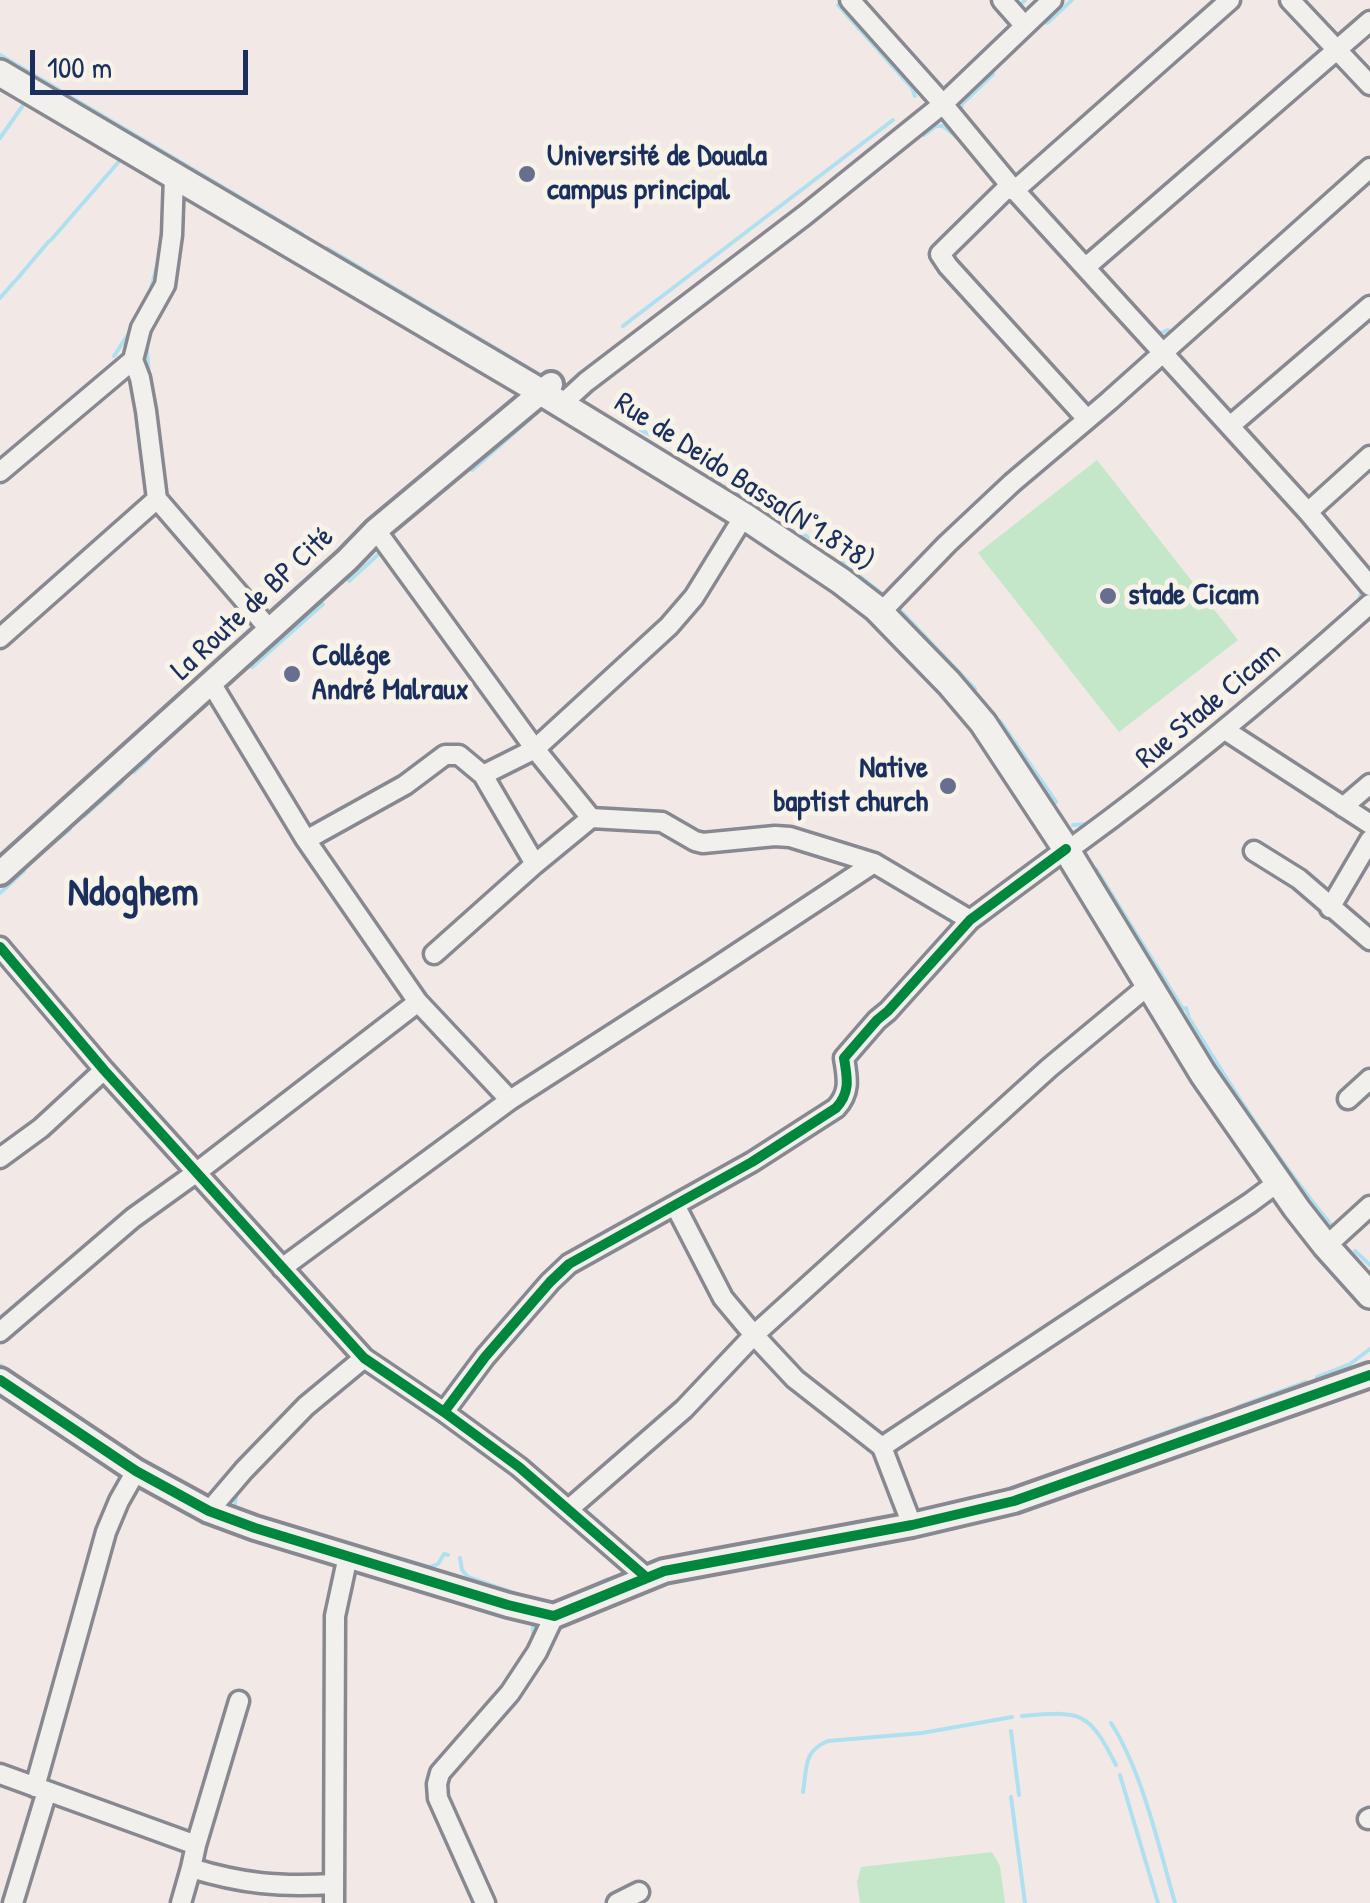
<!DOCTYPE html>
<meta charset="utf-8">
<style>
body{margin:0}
#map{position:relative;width:1370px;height:1903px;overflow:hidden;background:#f2e9e7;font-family:"Patrick Hand",sans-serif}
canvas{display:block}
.scale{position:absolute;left:30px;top:50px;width:218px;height:45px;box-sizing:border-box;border:5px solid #1b2f5e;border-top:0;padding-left:12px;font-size:30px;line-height:35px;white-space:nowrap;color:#1b2f5e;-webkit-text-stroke:8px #f7f3e8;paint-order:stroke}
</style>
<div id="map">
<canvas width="1370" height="1903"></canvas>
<div class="scale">100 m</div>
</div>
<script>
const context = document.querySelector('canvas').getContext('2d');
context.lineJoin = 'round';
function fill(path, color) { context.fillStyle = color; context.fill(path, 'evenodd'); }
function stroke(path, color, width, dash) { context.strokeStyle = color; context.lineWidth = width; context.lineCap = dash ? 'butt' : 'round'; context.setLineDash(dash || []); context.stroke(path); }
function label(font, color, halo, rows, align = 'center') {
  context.font = font + ' "Patrick Hand",sans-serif'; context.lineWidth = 10; context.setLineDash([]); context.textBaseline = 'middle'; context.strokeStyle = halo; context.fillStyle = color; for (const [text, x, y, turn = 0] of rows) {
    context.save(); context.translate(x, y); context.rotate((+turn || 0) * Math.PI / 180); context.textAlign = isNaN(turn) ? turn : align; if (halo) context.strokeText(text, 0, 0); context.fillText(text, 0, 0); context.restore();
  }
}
fill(new Path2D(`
 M1097,460L1238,640L1119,732L978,553Z
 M992,1852L1000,1866L1005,1903H860L857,1882L861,1867Z`), '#c4e6c9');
stroke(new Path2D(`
 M838,5L912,88L915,96
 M1018,7L1025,0
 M1047,23L1072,0
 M0,55L302,234
 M960,114L962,104L993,74
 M924,135L936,126H943L959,139
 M0,138L26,101
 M815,220L827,210
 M51,240L122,158
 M327,248L542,376L558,374
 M746,272L791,237
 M17,279L49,241
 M149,296L162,247
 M0,298L15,281
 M697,310L722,291
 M159,311L163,308L169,294
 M623,326L893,120
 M148,331L147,352L150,386
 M1154,331L1161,333L1168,330
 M1135,335L1151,354
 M114,356L133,327
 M1205,413L1279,496
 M641,430L669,445
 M472,470L531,418
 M708,474L720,481
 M727,485L774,514
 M1285,502L1330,552
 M789,523L814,542
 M842,562L886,597
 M1363,564L1370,572
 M349,581L382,551
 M896,606L975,689
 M1285,665L1359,600L1362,590
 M252,667L323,604
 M1000,721L1056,802
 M134,772L149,758
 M84,816L122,782
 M1073,825L1088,824L1206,732L1278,671
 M46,849L70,829
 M1096,869L1183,1009
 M0,893L24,871
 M1186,1008L1189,1018C1233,1090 1278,1161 1332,1226
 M1355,1251L1370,1265
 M0,1365L76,1418
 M1317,1377L1350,1364L1370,1349
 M1238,1407L1306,1382
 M1004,1492L1206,1418
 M112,1495L120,1481L121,1472
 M926,1509L946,1506
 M234,1512L236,1497
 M844,1525L897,1515
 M310,1533L430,1567L438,1564L444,1554L448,1555
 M716,1550L815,1531
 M460,1558L462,1570L468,1577L528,1598
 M650,1563L663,1560
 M547,1603L560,1601L608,1579
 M533,1622V1634
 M1022,1716C1082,1710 1089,1712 1116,1765
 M1111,1723C1142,1771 1159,1847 1175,1903
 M1011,1731L1019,1795
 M1120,1775L1158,1903
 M803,1792C807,1768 803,1751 828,1741L922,1733L1012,1717
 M1011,1797L1025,1903`), '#afe0ef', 4);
const minor = new Path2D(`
 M850,0L943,104L1010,185L1308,512L1370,586
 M1002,0L1024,25
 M1290,0L1370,85
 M174,177L172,235L165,285L141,328L133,360L140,378L146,411L157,499L270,630
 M1010,185L940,254L948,266L1087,419
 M1014,191L1230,0
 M1086,267L1370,21
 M561,405L586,382L805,215L943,104L1052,0
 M1230,426L1370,306
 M0,472L133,360
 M1308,512L1370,456
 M376,530L535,749L591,818
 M888,605L947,544L1012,483L1109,401L1370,168
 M0,638L157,499
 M211,683L306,840L418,1002L510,1100
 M1225,730L1370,824
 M483,775L535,749L669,626L694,597L744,516
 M1343,807L1370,784
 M306,840L405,785L445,755H459L483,775L535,864
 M1078,843C1180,769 1276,688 1370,604
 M1254,851L1299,879L1370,940
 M1330,908L1370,840
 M0,947L104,1070L364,1358L444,1412L519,1467L646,1577
 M434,954L535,864L591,818L662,822L695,841L703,843L775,836L790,837L874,863L970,920
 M1348,1099L1370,1079
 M0,1158L41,1128L104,1070
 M675,1205L723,1298L754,1335L795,1379L882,1447L912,1525
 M1336,1237L1370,1206
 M282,1268L510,1100L712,970L874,863
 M0,1332L133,1218L197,1172L418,1002
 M444,1412L485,1357L550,1282L569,1264L752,1162L836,1108C851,1092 847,1077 844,1058L877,1020L888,1011L970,920L1066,849
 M882,1447L1250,1203L1277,1183
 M569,1509L684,1409L754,1335L1049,1068L1149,985
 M209,1511L244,1470L306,1406L364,1358
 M0,1774L196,1845L191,1868C243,1884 279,1887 333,1884
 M35,1787L106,1532L119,1501L136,1471
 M1368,1819L1370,1818
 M196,1845L239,1701
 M13,1903L47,1791
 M181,1903L191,1868
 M334,1903L335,1616L348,1556
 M485,1903L438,1798L437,1784L440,1773L510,1693L537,1652L554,1616
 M617,1903L639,1892`);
const tertiary = new Path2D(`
 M0,873L347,560L376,530L551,384
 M0,1380L136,1471L209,1511L255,1528L508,1605L554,1616L664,1571L912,1525L1014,1501L1370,1375`);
const secondary = new Path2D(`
 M0,73L541,392L744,516L841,581L876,608L949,683L983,723L1066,849L1203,1074L1297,1209L1326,1246L1370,1295`);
stroke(minor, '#888890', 25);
stroke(tertiary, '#888890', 30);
stroke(secondary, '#888890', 32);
stroke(minor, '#f2f0ec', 18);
stroke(tertiary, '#f2f0ec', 22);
stroke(secondary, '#f2f0ec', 25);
stroke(new Path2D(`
 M0,947L104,1070L364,1358L444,1412L519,1467L646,1577
 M0,1380L136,1471L209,1511L255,1528L508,1605L554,1616L664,1571L912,1525L1014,1501L1370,1375
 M444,1412L485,1357L550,1282L569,1264L752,1162L836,1108C851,1092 847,1077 844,1058L877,1020L888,1011L970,920L1066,849`), '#00873e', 10);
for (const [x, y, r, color] of [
 [527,174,10,"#66708e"],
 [1108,596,10,"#66708e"],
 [292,674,10,"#66708e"],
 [948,786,10,"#66708e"]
]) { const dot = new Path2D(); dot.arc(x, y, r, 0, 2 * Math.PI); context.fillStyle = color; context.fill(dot); stroke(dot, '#f7f3e8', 4); }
label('bold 30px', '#1b2f5e', '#f7f3e8', [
 ["Université de Douala",547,157],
 ["campus principal",547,191],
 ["stade Cicam",1128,596],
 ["Collége",312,657],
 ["André Malraux",312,691],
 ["Native",928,769,"right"],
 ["baptist church",928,803,"right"]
], 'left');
label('30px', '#1b2f5e', '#f7f3e8', [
 ["Rue de Deido Bassa(N°1.878)",744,483,33],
 ["La Route de BP Cité",253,604,-43],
 ["Rue Stade Cicam",1209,706,-40]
]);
label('bold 40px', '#1b2f5e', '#f7f3e8', [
 ["Ndoghem",133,894]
]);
</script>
